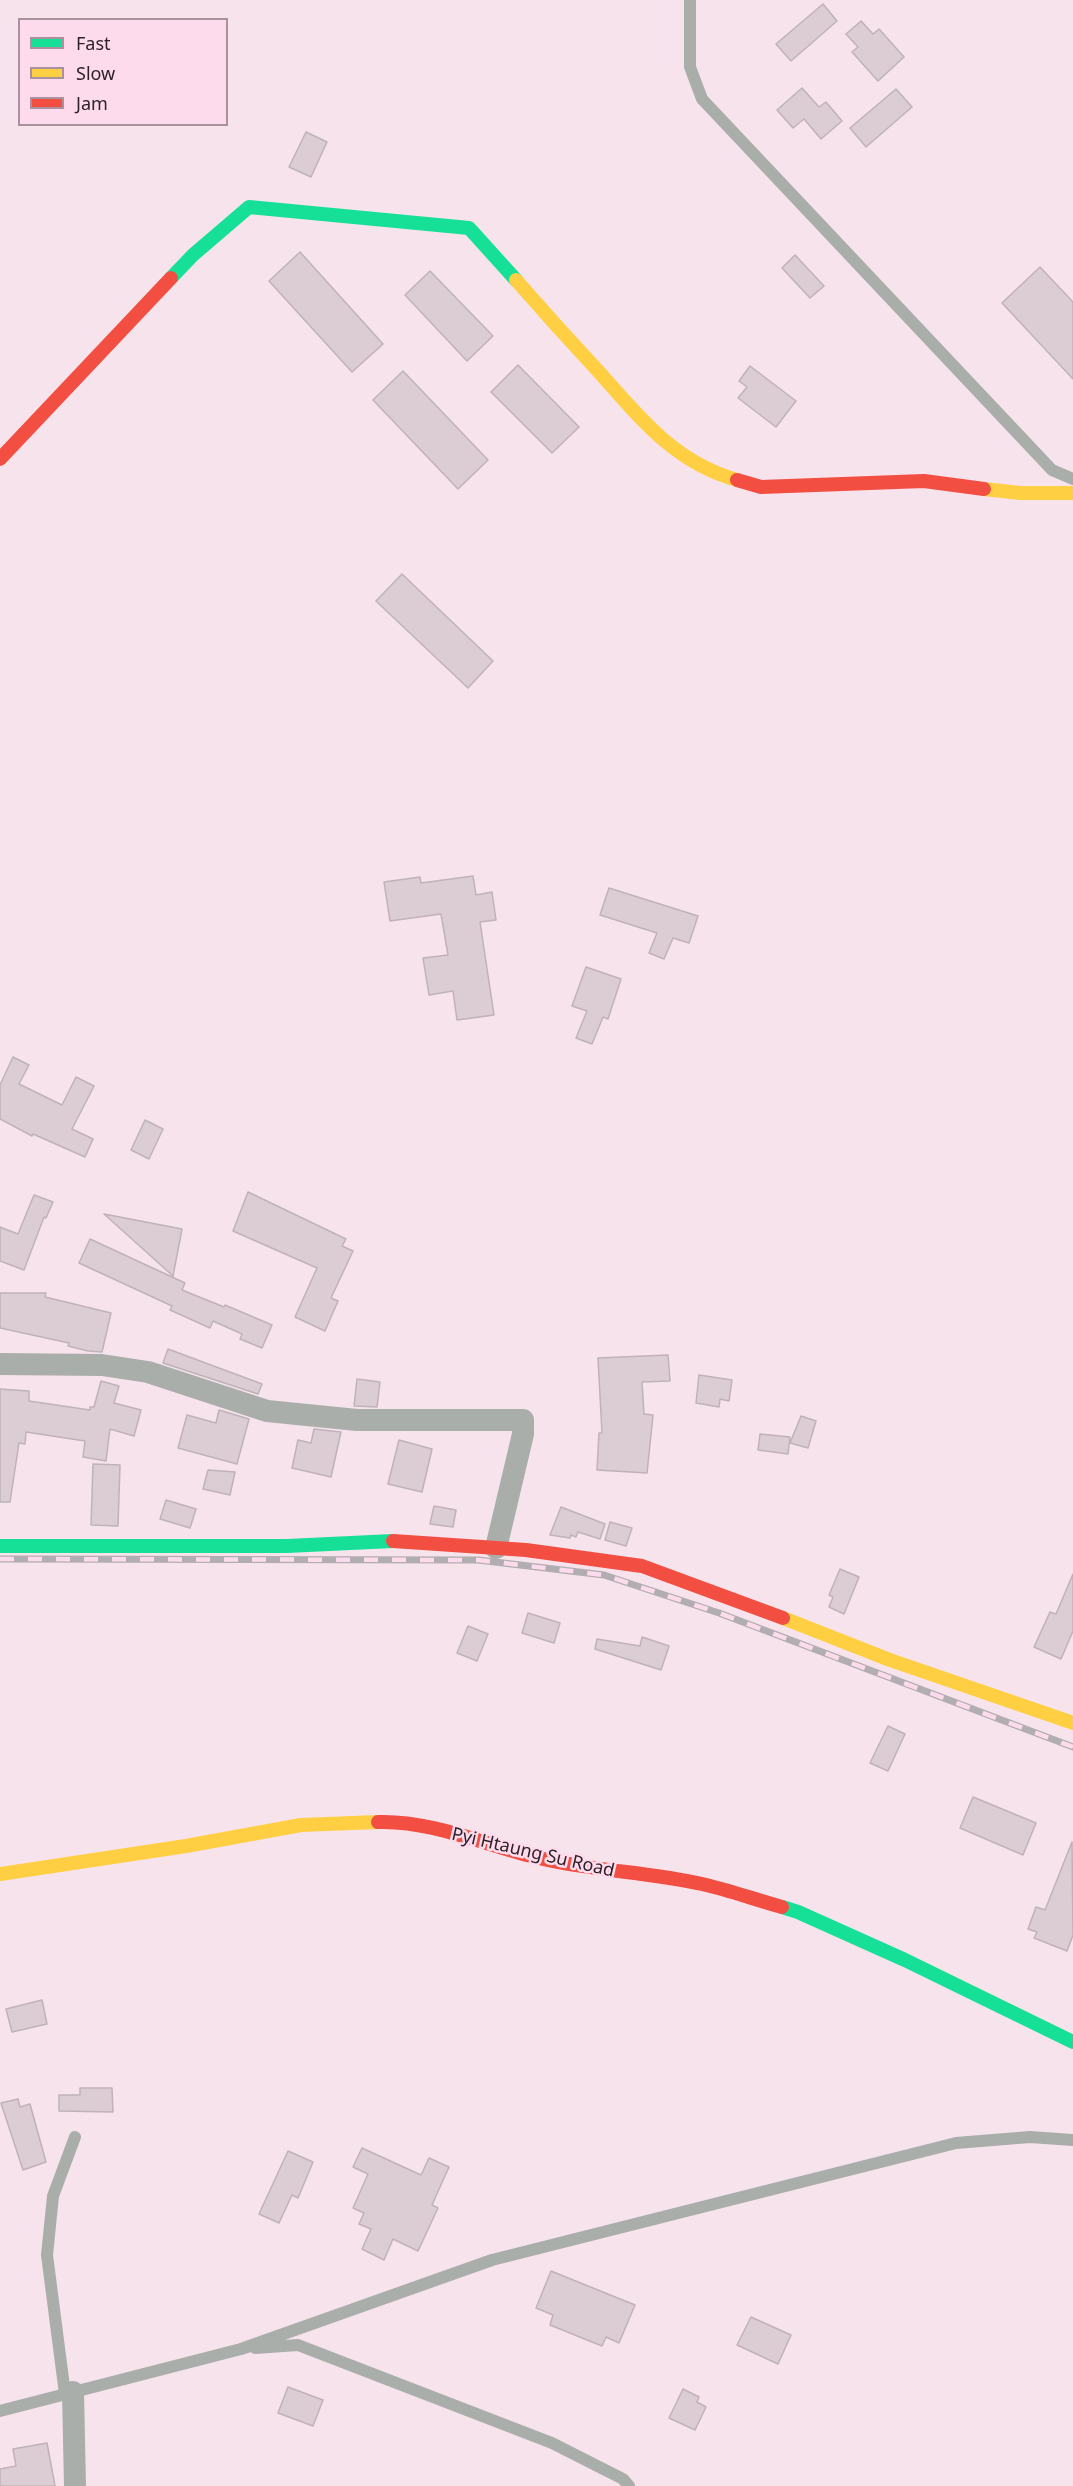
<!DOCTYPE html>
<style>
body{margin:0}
#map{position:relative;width:1073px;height:2486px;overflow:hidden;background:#f6e3ec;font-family:"Noto Sans",sans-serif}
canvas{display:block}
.legend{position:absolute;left:18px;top:18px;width:210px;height:108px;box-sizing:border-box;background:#fedbec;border:2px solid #ab919e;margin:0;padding:8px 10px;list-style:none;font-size:18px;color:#2e2228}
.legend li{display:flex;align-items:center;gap:12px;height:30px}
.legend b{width:30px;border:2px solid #ab919e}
</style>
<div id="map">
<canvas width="1073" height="2486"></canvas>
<ul class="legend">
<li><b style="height:8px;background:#16e098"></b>Fast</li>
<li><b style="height:8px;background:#ffcf43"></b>Slow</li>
<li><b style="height:8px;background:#f24e42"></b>Jam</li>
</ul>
</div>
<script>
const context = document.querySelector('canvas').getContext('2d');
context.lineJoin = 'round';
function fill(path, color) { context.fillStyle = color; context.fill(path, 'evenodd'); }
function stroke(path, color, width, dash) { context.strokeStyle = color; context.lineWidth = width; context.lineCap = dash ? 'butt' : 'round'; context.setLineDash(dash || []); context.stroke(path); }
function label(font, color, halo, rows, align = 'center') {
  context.font = font + ' "Noto Sans",sans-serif'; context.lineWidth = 5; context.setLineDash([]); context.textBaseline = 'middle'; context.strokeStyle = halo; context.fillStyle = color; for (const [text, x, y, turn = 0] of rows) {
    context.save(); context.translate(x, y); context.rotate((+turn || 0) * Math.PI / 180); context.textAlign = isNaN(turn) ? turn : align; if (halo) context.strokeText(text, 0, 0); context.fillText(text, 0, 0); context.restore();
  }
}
const building = new Path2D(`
 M823,4L837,21L791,61L776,44Z
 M861,21L873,34L879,29L904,57L878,81L852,52L858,47L846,34Z
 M802,88L819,107L826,102L842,121L821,139L804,119L793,128L777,110Z
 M896,89L912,107L866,147L850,128Z
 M306,132L327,142L311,177L289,167Z
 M300,252L383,344L352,372L269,281Z
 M795,255L824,286L810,298L782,268Z
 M1040,267L1073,302V379L1002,303Z
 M430,271L493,336L467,361L405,295Z
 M518,365L579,427L552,453L491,392Z
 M750,366L796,401L776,427L738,398L747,387L739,381Z
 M403,371L488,460L458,489L373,400Z
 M402,574L493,661L468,688L376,601Z
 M473,876L476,895L492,892L496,920L480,922L494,1015L457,1020L453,991L429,995L423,958L448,955L441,914L390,921L384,882L420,877L421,883Z
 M609,888L698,916L689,943L673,938L664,959L649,953L657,933L600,915Z
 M586,967L621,979L608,1019L603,1017L592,1044L576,1038L587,1011L572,1006Z
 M13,1057L29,1065L19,1084L62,1105L76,1077L94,1086L72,1129L93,1139L85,1157L33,1134L32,1136L0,1119V1085Z
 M145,1120L163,1129L149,1159L131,1150Z
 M248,1192L346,1239L342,1246L353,1251L331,1298L338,1301L325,1331L295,1317L317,1268L233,1231Z
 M34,1195L53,1202L46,1218L44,1217L24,1270L0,1261V1227L18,1234Z
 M104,1214L182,1229L173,1276Z
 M90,1239L185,1283L182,1290L224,1307L225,1305L272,1325L262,1348L240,1339L242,1334L213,1321L210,1328L170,1310L172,1306L79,1263Z
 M0,1293H46L45,1297L111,1313L102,1352L88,1351L68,1346L69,1343L0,1328Z
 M168,1349L262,1384L258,1394L163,1363Z
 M668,1355L670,1381L642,1382L644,1414L653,1415L647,1473L597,1470L599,1433H602L598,1358Z
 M699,1375L732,1380L729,1401L720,1399L719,1407L696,1403Z
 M357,1379L380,1382L377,1407L354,1406Z
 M101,1381L119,1386L114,1403L141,1410L134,1436L110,1429L106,1461L83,1457L85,1441L26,1432L25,1444L19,1443L10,1502H0V1389L29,1391V1401L90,1410V1407H94Z
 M219,1410L249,1419L237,1464L178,1448L187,1415L216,1423Z
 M801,1416L816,1421L808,1448L790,1443Z
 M314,1429L341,1432L331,1477L292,1468L298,1440L311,1443Z
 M760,1434L790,1437L788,1454L758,1450Z
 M399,1440L432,1449L422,1492L388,1484Z
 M93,1464L120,1465L118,1526L91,1525Z
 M208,1470L235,1472L230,1495L203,1489Z
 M166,1500L196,1509L190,1528L160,1519Z
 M434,1506L456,1510L453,1527L430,1524Z
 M561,1507L605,1524L600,1539L578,1532L576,1537L571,1535L570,1538L550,1535Z
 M610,1522L632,1528L626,1546L605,1540Z
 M840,1569L859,1577L844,1614L829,1607L833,1597L829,1595Z
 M1073,1574V1631L1061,1659L1034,1647L1050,1612L1056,1614Z
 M528,1613L560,1623L554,1643L522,1633Z
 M468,1626L488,1634L477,1661L457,1653Z
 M642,1637L669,1646L661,1670L595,1649L597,1639L640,1646Z
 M888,1726L905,1734L888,1771L870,1763Z
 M973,1797L1036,1823L1023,1855L960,1828Z
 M1072,1842L1073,1935L1067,1951L1034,1938L1037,1932L1028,1929L1036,1907L1045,1910Z
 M42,2000L47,2024L12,2032L6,2009Z
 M80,2088H112L113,2112L59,2111V2095H80Z
 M18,2099L20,2107L30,2104L46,2162L23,2170L1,2103Z
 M362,2148L421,2175L429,2158L449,2167L432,2205L438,2208L418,2251L393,2239L384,2260L362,2249L371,2229L359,2224L364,2213L353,2208L368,2174L353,2167Z
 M288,2151L313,2162L298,2198L292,2195L279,2223L259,2214Z
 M551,2271L635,2305L619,2343L606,2337L602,2346L550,2325L553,2315L536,2308Z
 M751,2317L791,2335L778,2364L737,2345Z
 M288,2387L323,2400L313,2426L278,2413Z
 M683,2389L699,2397L697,2402L706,2407L695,2430L669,2418Z
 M47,2443L55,2486H0V2469L16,2466L13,2449Z`);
fill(building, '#dccdd5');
stroke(building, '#c0b2b9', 1.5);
stroke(new Path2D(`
 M690,0V67L702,99L1052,470L1073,479
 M255,2348L298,2345L552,2443L623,2479L629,2486
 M65,2394L47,2255L53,2196L75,2137
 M0,2411L241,2349L492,2260L956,2143L1030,2137L1073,2140`), '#aaaeab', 12);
stroke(new Path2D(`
 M0,1364L102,1365L148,1372L267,1411L357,1420H523V1434L496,1548
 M73,2392L75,2486`), '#aaaeab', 22);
stroke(new Path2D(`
 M171,278L193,255L249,207L469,228L516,280
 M0,1546H287L393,1541
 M782,1907L798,1912L905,1960L1073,2042`), '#16e098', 14);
stroke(new Path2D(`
 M516,280C543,311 571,342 599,372C640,418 675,463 737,480
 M984,489L1020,493H1073
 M783,1618L890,1660L1073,1723
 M0,1874L186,1846L301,1825L378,1822`), '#ffcf43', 14);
stroke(new Path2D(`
 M0,459L171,278
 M737,480L761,487L924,481L984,489
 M393,1541L526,1550L642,1566L783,1618
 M378,1822C431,1820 488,1846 539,1858C593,1871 649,1872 702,1884C729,1890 756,1900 782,1907`), '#f24e42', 14);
const rail = new Path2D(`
 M0,1559L478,1560L604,1575L719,1613L1073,1747`);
stroke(rail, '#b2adb0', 7);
stroke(rail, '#fedbec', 4.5, [14]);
label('18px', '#2e2228', '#fedbec', [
 ["Pyi Htaung Su Road",533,1853,13]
]);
</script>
